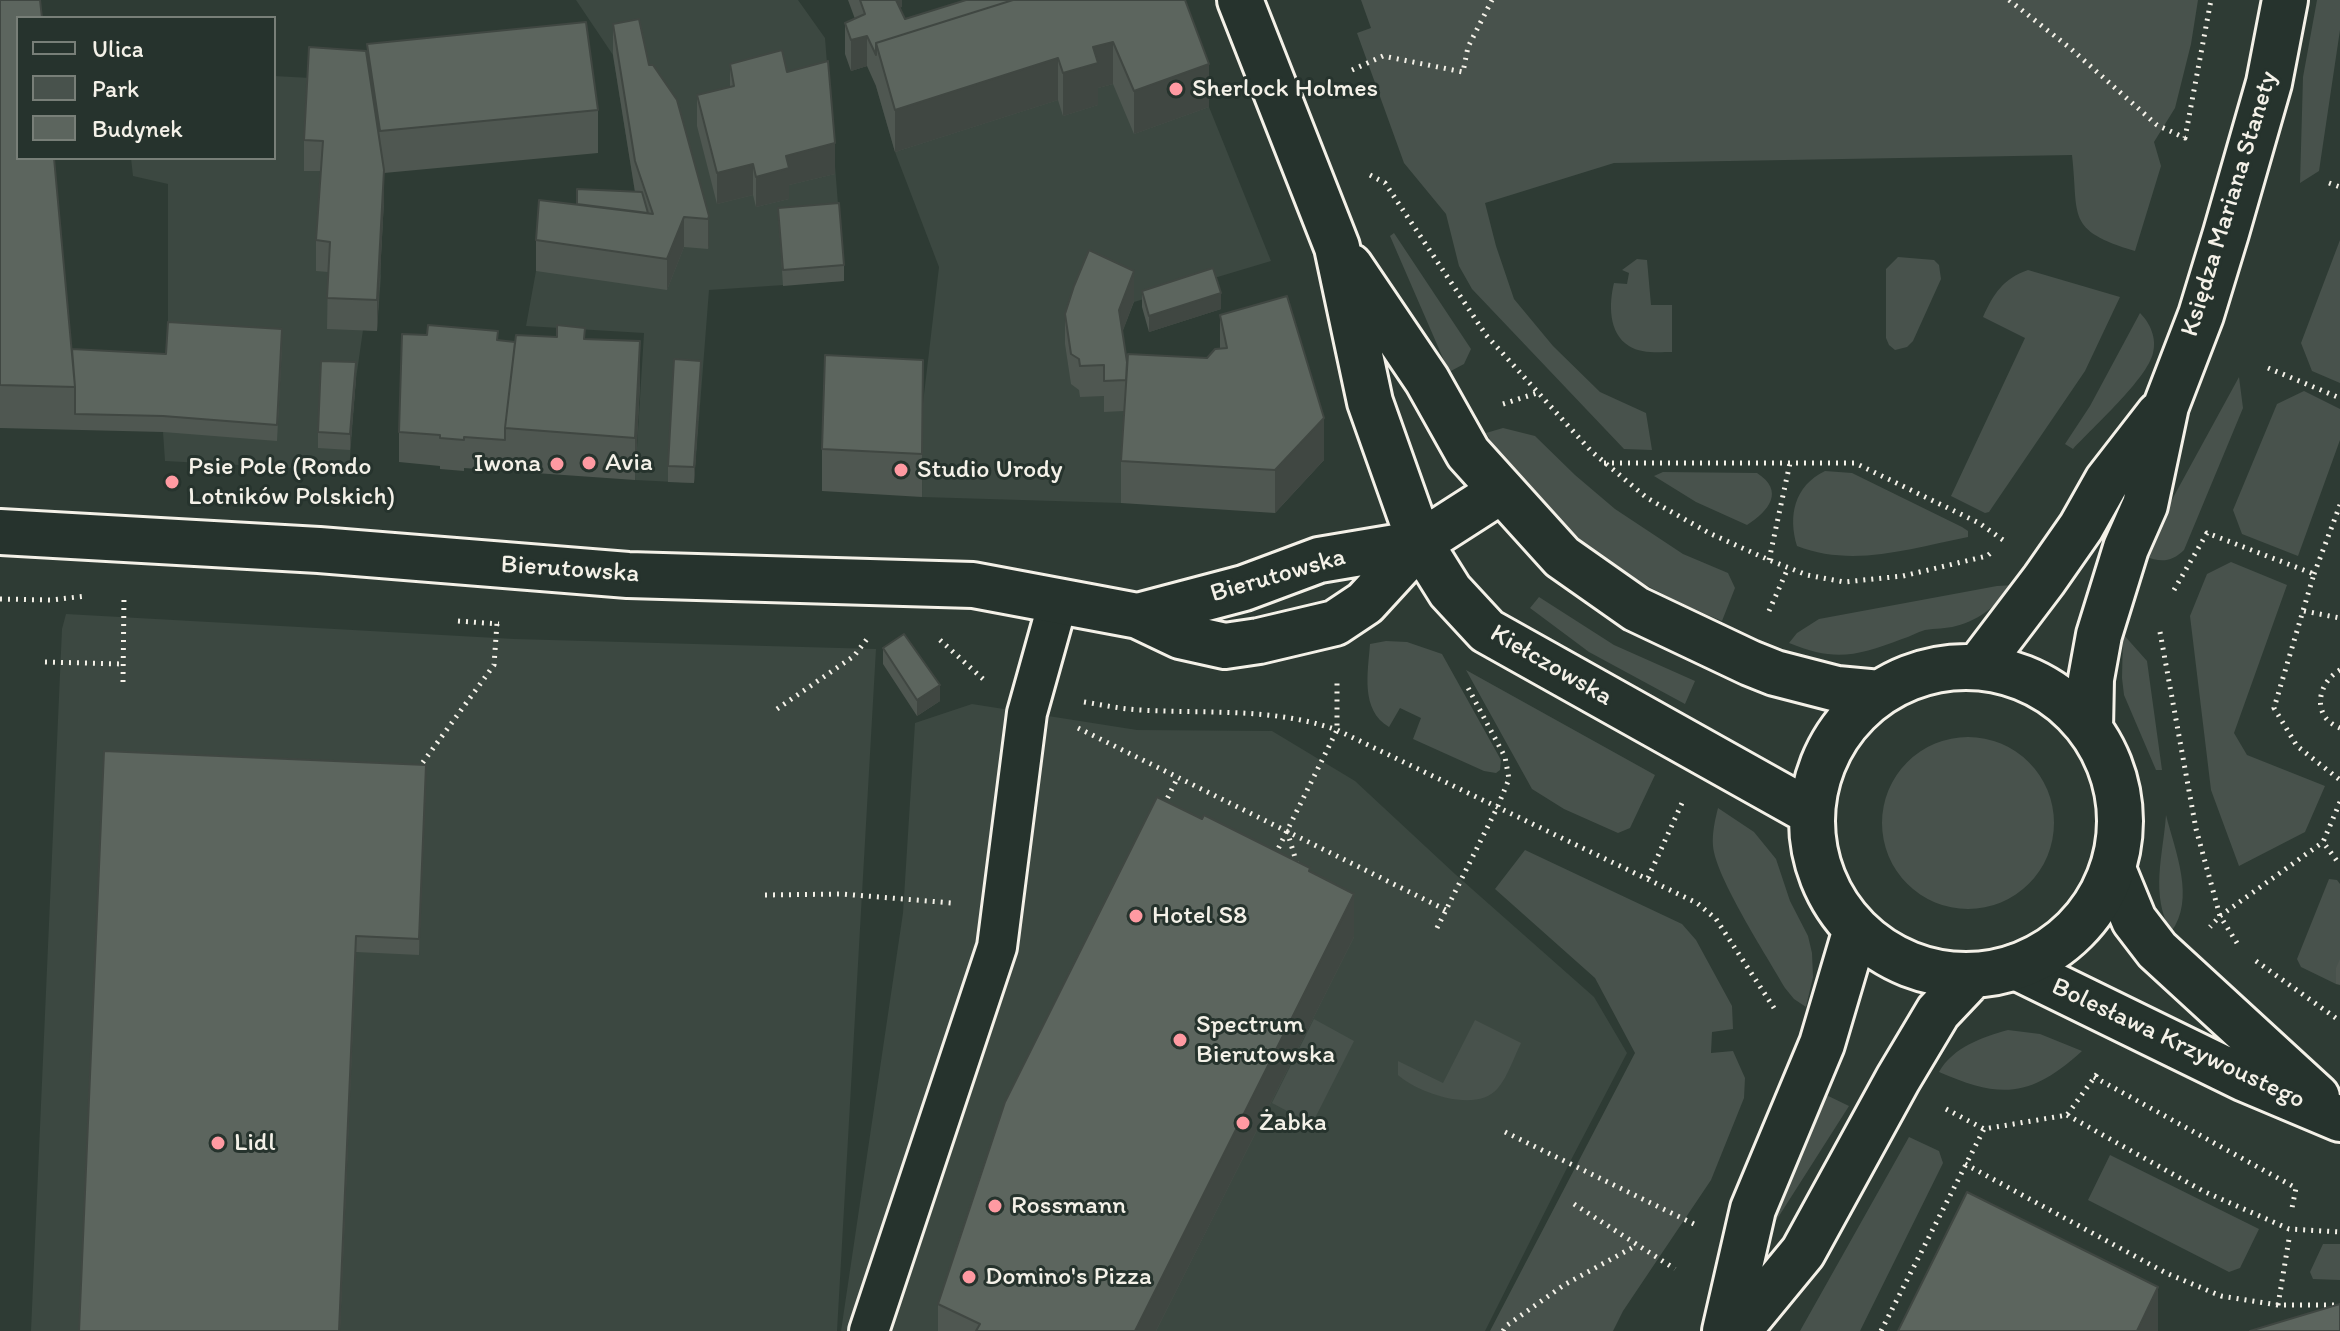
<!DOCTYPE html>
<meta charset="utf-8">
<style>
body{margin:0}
#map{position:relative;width:2340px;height:1331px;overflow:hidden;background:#2e3b34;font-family:Itim,sans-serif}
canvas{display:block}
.legend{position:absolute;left:16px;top:16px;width:260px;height:144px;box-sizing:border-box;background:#26332d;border:2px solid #787f78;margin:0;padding:10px 14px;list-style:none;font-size:24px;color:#f4f1e8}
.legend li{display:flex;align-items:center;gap:16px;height:40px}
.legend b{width:40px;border:2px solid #787f78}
</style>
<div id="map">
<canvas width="2340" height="1331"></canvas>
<ul class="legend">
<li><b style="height:10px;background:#26332d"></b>Ulica</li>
<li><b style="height:22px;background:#48524c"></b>Park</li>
<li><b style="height:22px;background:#5c655e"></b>Budynek</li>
</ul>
</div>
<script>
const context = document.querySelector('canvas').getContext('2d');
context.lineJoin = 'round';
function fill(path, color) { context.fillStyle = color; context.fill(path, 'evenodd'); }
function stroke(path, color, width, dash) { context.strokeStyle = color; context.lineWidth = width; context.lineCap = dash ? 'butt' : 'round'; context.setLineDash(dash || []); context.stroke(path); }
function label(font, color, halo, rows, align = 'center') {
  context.font = font + ' Itim,sans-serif'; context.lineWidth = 6; context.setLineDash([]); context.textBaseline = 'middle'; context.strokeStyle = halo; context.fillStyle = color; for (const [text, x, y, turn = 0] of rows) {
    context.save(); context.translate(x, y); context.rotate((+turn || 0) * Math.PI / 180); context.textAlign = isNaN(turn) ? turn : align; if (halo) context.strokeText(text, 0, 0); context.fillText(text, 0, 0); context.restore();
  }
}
fill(new Path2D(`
 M576,0H798L825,38L844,281L709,290L694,483L635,480L644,333L526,326L536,271L539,230L635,192L613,55Z
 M1169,0L1209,107L1271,261L1134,302L1119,341L1128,396L1121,503L922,497L923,403L939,267L895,152L876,86Z
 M274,76L366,81L381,276L377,331L363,330L356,379L349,471L165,461L163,432L168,338V184L133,176L131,158H274Z
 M66,614L514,639L876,649L837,1331H31L62,629Z
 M972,704L1137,730L1272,731L1355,781L1455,874L1594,997L1627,1053L1572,1158L1485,1331H841L903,913L915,723Z`), '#3c4841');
fill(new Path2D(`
 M1361,0H2198L2191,44L2175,108L2154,142L2161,166L2135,251C2065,230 2079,217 2072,155L1614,163L1485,203L1496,246L1514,299L1553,346L1600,392L1646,413L1652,450L1624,449L1472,289L1459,266L1446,214L1404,163L1357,33L1371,28Z
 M2317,0H2340V30L2319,171L2300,183L2303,77Z
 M1394,233L1471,349L1464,364L1449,372L1390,236Z
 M2340,240V383L2312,371L2301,343Z
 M1898,257L1934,260L1939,265L1941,279L1913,341L1907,347L1895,350L1889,345L1886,338V269Z
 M1637,259L1647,260L1651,305H1672V352C1659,352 1641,354 1629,346C1608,333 1609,303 1614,283L1627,284L1629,273L1622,270Z
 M2028,270L2120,297L2085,371L1989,512L1985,513L1951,496L2025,338L1983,317C1994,293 2003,279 2028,270Z
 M2140,313C2150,323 2157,338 2153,353C2147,379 2093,427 2073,449L2065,444L2090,406Z
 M2239,377L2243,408L2184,550C2172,562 2160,563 2145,556L2151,538Z
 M2304,391L2340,409V440L2298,556L2242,534L2233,510L2277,404Z
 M1503,428L1535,436L1575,475L1615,509L1683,554L1728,573L1735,588L1722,621C1643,589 1565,543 1512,475C1502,463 1495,447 1486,433Z
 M1825,471L1852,473L1962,527L1968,531V537C1912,548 1853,568 1797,546C1788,516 1794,486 1825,471Z
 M1663,472L1757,473C1785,491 1769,511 1747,525L1696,502L1654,476Z
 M2231,562L2287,585L2234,733L2247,755L2325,786L2305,832L2239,866L2211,790L2190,616L2207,574Z
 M2015,585C1998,603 1981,620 1956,626C1946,629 1935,628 1925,630C1917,632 1910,637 1902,639C1857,656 1835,662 1789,643L1797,633L1819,619L1997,586Z
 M1539,597L1614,645L1695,681L1685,704L1589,652L1530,608Z
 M2123,634L2147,661L2162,770H2156L2124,695L2122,678Z
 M1386,641L1407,642L1442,654L1501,760L1500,770L1496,773L1484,771L1413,739L1421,718L1400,708L1389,727C1360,710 1368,672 1370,644Z
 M1466,670L1655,775L1630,828L1618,833L1564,809L1532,789Z
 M1882 823a86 86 0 1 1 172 0a86 86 0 1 1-172 0Z
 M1718,808L1754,832L1776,859L1790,901L1808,936L1812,953L1813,977L1806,1007L1794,999L1785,988C1767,956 1716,878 1713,846C1712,833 1715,820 1718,808Z
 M2166,815C2175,851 2196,899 2171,932C2150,894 2163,856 2166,815Z
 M1525,850L1682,924L1696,940L1732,1006L1733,1029L1712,1032L1711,1053L1733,1051L1745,1078L1744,1098L1711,1180L1623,1311L1613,1331H1490L1635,1053L1595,978L1495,889Z
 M2329,879L2337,880L2340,884V975L2336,984L2301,967L2297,959Z
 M1314,1019L1354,1041L1312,1124L1272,1103Z
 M1475,1020L1521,1043C1514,1057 1508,1076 1498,1088C1477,1114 1418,1093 1398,1075V1061L1443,1083Z
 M2008,1030L2040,1034L2082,1051C2030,1098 2001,1099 1939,1072C1953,1047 1983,1037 2008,1030Z
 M1820,1092L1849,1106L1765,1238Z
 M1909,1137L1939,1151L1943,1163L1860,1331H1800Z
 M2110,1155L2259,1229L2240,1268L2229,1272L2088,1200Z
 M2323,1244H2340V1280L2313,1279L2310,1272Z`), '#48524c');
const service = new Path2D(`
 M869,1331L997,947L1027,713L1058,602`);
const minor = new Path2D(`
 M2113,869L2134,920L2157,950L2317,1097
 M2016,967L2245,1079L2340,1119`);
const tertiary = new Path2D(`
 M1240,0L1337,247L1370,402L1420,543L1450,591L1487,631L1812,813
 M1350,266L1427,380L1468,453L1562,557L1636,609L1750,663L1775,673L1837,689L1880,693
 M0,532L319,550L628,575L973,585L1138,616L1180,636L1225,646L1259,641L1335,623L1365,603L1420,543L1501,491
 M1138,616L1244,588L1319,560L1420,543
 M1978,667L2044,580L2081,527L2107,481L2159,414
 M1812 821a154 154 0 1 1 308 0a154 154 0 1 1-308 0Z
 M2090,729L2091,679L2099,635L2126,548L2145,505L2166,406L2201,315L2226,233L2269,83L2285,0
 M1725,1331L1753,1209L1822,1044L1856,929
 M1738,1331L1803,1252L1898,1079L1938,1012L1973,975`);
stroke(service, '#f4f1e8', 44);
stroke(minor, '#f4f1e8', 50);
stroke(tertiary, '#f4f1e8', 50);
stroke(new Path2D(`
 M2009,0L2070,48L2157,125L2185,138L2211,0
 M1352,70L1383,56L1463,72L1468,47L1492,0
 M1370,175L1385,183L1486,335L1591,451L1647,498L1709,533L1769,560L1807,575L1844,582L1903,576L1987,556L1993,551
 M2329,183L2340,187
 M2268,368L2340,398
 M1503,404L1537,393
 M1604,463H1855L1979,523L2003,540
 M1769,560L1790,463
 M2314,574L2340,505
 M2174,590L2207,533L2314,574L2274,708L2297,746L2340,780
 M0,599L51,600L86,596
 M1769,611L1788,568
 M2304,611L2340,618
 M458,621L499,624
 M2160,632L2196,829L2220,916L2210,927
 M940,640L983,679
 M45,662L123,664
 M2340,670C2317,683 2311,717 2340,728
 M123,682L124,596
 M1084,702C1103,705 1121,709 1140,710C1207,714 1272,707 1337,730L1697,903L1716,919L1774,1008
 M777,709L854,656L867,639
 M1078,728L1446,910
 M418,769L494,665L497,623
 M2340,802L2323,842L2340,865
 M1164,805L1178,777
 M1287,831L1297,864
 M1275,855L1337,730V679
 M1648,878L1682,803
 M765,895L842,894L952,903
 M1437,928L1497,808L1509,779L1505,757L1466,684
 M2237,943L2220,916L2323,842
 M2256,961L2340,1021
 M2094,1077L2296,1188L2291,1213
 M1946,1109L1984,1129L2067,1115L2099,1071
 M2067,1115L2203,1191L2289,1229L2340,1232
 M1505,1132L1694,1224
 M1965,1164L2166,1273L2221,1296L2278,1305H2340
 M1574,1204L1675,1269
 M2278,1305L2289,1239
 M1503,1331L1506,1326L1564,1285L1637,1245
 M1881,1331L1984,1129`), '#f4f1e8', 5, [2, 6]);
stroke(service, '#26332d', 38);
stroke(minor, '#26332d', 44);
stroke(tertiary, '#26332d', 44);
fill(new Path2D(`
 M0,0L72,349L166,354L282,345L277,441L163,432L0,428Z
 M848,0H902V7H900L905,19L1185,0L1209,107L1134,134L1113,84L1098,88V105L1063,116L1058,100L895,152L876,86L867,66L851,71L845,54V23L855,19Z
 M613,24L649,65L709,216V246L708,249L684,247L667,290L536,271V240L577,204L635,192L613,55Z
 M367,44L598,110V153L384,173V200L377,331L327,329L328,272L316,271V240L321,171H304V140L367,57Z
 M730,64L787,72L835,174L789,185V199L756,207L753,195L717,204L697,126V95L730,87Z
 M778,208L844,265V281L783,286Z
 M1142,291L1221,309L1149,332L1142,307Z
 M1134,301L1122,332L1127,362L1207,358L1220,348V315L1324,460L1275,513L1121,503V461L1124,411L1104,412V396L1080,397L1079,390L1071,384L1065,344V314Z
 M585,339L640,384L635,480L464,468V471L440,469V466L399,462V432L498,340L515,342Z
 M923,360L922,497L822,491V449Z
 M701,377L694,483L668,482V466Z
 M356,378L350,450L318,448V432Z
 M883,648L940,701L917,716L883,664Z
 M426,781L419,955L356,952L340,1331H79Z
 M1310,872L1354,937L1156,1331H938V1304Z
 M2340,959V985L2336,984V968Z`), '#4f5751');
fill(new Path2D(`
 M886,0H902V7L886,11Z
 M867,36V66L851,71V40Z
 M1113,42V84L1098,88V105L1063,116V73L1093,47Z
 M1058,58V100L895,152V110Z
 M1209,64V107L1134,134V91Z
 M835,143V174L789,185V199L756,207V177L786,156Z
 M753,164V195L717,204V173Z
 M384,170V200L377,331V300Z
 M709,216V246L708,249V219Z
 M684,217V247L667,290V259Z
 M1134,271V301L1119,341V310Z
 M1221,293V309L1149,332V316Z
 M640,341V384L635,480V438Z
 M701,361V377L694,483V467Z
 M356,362V378L350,450V434Z
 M1324,418V460L1275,513V470Z
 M940,685V701L917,716V700Z
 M426,765V781L419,955V939Z
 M1354,894V937L1156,1331H1135Z
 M356,936L340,1331H339Z
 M2158,1287V1331H2137Z`), '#404742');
const building = new Path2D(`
 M0,0H40L42,18H18V158H54L75,387L0,385Z
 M860,0H896L905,19L966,0H1013L876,43V55L867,36L851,40L845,23L865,14Z
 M1013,0H1185L1209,64L1134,91L1113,42L1093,47L1098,63L1063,73L1058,58L895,110L876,43Z
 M639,19L649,65H653L677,100L709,216L708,219L684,217L667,259L536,240L539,200L653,214L635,161L613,24Z
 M586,22L598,110L380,131L367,44Z
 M309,47L366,51L384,170L377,300L327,298L330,242L316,240L323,141L304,140Z
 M782,50L787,72L828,61L835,143L786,156L789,168L756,177L753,164L717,173L697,95L734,86L730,64Z
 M577,189L642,192L648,213L577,204Z
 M839,203L844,265L783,270L778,208Z
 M1089,250L1134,271L1119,310L1127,362L1126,380L1104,381V365L1080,366L1079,359L1071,354L1065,314L1074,286Z
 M1213,268L1221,293L1149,316L1142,291Z
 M1287,296L1324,418L1275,470L1121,461L1128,354L1207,358L1215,349L1227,348L1220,315Z
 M168,322L282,329L277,425L163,416L75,414V387L72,349L166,354Z
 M428,325L498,331L497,340L515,342L505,428V440L464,437V440L440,438V435L399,432L402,334L427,335Z
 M557,325L585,328L584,339L640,341L635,438L505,428L516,335L557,337Z
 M825,355L923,360L922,454L822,449Z
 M674,359L701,361L694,467L668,466Z
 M321,361L356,362L350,434L318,432Z
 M904,634L940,685L917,700L883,648Z
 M104,751L426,765L419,939L356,936L339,1331H79Z
 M1157,797L1202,819L1204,815L1310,868L1309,871L1354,894L1135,1331H976L980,1324L938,1304L1005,1102Z
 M1967,1192L2158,1287L2137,1331H1898Z
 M2340,1304V1331H2250Z`);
fill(building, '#5c655e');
stroke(building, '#404742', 2);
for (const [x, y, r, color] of [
 [1176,89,8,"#ff9aa2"],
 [589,463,8,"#ff9aa2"],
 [557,464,8,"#ff9aa2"],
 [901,470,8,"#ff9aa2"],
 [172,482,8,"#ff9aa2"],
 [1136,916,8,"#ff9aa2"],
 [1180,1040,8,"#ff9aa2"],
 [1243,1123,8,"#ff9aa2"],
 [218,1143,8,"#ff9aa2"],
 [995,1206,8,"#ff9aa2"],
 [969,1277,8,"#ff9aa2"]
]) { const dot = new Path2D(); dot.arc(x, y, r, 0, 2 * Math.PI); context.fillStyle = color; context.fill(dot); stroke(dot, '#26332d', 3); }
label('26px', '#f4f1e8', '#26332d', [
 ["Sherlock Holmes",1192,89],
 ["Avia",605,463],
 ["Iwona",541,464,"right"],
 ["Psie Pole (Rondo",188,467],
 ["Lotników Polskich)",188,497],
 ["Studio Urody",917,470],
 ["Hotel S8",1152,916],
 ["Spectrum",1196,1025],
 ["Bierutowska",1196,1055],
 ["Żabka",1259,1123],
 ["Lidl",234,1143],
 ["Rossmann",1011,1206],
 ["Domino's Pizza",985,1277]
], 'left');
label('26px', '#f4f1e8', '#26332d', [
 ["Księdza Mariana Stanety",2230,204,-73],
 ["Bierutowska",570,570,4],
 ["Bierutowska",1278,576,-16],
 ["Kiełczowska",1551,666,30],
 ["Bolesława Krzywoustego",2178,1044,25]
]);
</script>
